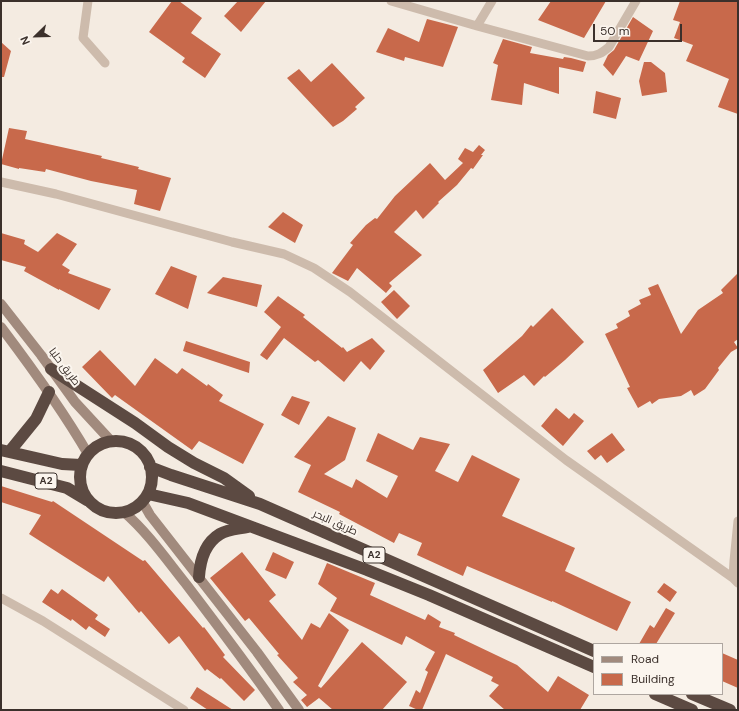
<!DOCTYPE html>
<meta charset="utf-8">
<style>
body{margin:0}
#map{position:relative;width:739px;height:711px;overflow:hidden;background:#f4ebe1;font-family:"DM Sans",sans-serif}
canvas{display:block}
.frame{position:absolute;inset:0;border:2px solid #3b302b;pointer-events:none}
.legend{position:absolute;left:593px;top:643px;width:130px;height:52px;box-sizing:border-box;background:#fbf5ee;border:1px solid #aea6a0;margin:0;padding:5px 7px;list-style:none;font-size:12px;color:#3b302b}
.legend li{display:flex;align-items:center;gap:8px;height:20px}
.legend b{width:20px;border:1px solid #aea6a0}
.north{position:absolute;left:16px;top:16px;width:40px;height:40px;-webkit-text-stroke:3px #fbf5ee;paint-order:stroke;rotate:247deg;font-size:11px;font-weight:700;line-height:16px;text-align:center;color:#3b302b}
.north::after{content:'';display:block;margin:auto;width:14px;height:18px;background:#3b302b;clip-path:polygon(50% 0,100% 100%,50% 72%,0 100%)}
.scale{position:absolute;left:593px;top:24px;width:89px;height:18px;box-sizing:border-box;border:2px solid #3b302b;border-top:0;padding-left:5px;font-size:12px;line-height:14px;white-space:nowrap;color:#3b302b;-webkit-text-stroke:3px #fbf5ee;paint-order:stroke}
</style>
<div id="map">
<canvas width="739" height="711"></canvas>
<div class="frame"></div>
<ul class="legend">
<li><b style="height:5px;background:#a18a7d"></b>Road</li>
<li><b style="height:11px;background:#c8694b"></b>Building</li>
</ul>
<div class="north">N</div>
<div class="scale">50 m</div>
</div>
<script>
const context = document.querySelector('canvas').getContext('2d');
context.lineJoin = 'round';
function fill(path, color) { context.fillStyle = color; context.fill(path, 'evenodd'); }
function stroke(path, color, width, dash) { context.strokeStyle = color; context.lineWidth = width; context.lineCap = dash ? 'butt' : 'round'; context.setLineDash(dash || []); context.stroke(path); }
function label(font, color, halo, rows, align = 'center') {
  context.font = font + ' "DM Sans",Cairo,sans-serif'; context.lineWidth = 4; context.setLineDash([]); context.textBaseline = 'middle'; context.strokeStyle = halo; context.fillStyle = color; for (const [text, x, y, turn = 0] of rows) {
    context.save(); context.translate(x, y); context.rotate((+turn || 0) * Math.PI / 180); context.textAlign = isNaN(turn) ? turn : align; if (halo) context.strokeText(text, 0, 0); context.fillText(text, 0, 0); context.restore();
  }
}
fill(new Path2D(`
 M172,1H179L202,18L191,33L221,54L205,78L182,62L185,58L149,32Z
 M238,1H266L241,32L224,16Z
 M551,1H606L584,38L538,20Z
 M680,1H738V114L718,107L729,79L686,61L693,45L674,38L680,22L673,20Z
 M633,17L653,31L639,61L626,56L613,76L603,65L608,55L614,50Z
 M427,19L458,27L443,67L405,57L404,61L376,52L388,28L419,42Z
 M503,39L532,47L530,53L563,59L564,57L571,58L586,62L583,72L559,67V94L524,83L522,105L491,100L498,65L493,63Z
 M1,42L11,51L4,77H1Z
 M644,62H651L665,73L667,92L642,96L639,81Z
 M332,63L365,98L355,107L357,109L343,121L333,127L287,78L299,69L311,82Z
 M596,91L621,98L616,119L593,113Z
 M9,128L27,131L25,139L102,156L101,158L139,167L138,169L171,178L160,211L134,204L137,190L91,181L46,169L45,172L19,168V169L1,164Z
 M479,145L485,150L481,155H483L473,169L471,168L457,185L438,202L439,203L423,219L416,210L394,232L422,255L389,283L392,286L386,293L357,268L348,281L332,273L353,245L350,243L366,225L375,218L377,219L395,196L430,163L445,180L463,163L458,159L465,148L473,152Z
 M283,212L303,225L295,243L268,227Z
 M1,233L25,240L24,244L38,252L57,233L77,244L62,265L70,270L68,273L111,289L99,310L59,289V290L24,271L26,267L1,260Z
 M171,266L197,276L188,309L155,294Z
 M738,273V339L734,342L738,348L731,352L718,368L719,370L705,389L694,396L691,390L681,396L659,399L652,404L650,401L638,408L627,388L630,387L605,334L618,328L616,324L630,316L628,311L641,304L639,300L651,295L648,288L658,284L681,334L698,310L723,293L721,290Z
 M223,277L262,285L257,307L207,293Z
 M394,290L410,306L397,319L381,302Z
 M278,296L305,315L303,317L342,348L343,347L347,352L372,338L385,351L370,370L361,361L344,382L318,360L315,362L284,338L267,360L260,355L281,327L264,312Z
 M552,308L584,342L565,360L545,377L544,376L534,386L524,375L498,393L483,370L522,336L531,325L533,327Z
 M186,341L250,362L249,373L183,351Z
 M100,350L135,386L155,358L177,374L182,368L207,386L208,384L223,395L219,401L264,424L243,464L199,441L192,450L115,395L112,398L82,367Z
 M292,396L310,402L299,425L281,415Z
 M556,408L569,419L574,413L584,421L563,446L541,426Z
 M328,416L356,428L345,460L324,474L352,488L356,479L387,498L398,476L366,461L378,433L413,450L420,437L450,444L435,471L458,482L472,455L520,479L502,516L575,548L565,571L631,602L617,631L552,601V602L467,566L463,576L417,555L422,543L399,533L394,543L339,514L340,512L298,492L311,465L294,457Z
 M612,433L625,450L607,463L601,455L595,460L587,451Z
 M1,486L52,502L53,501L143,561L145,560L203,628L204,627L225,655L223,657L255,690L244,701L221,678L220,679L207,669L205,671L179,636L169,644L141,611L139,613L108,576L104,582L29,534L41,515L1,502Z
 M242,552L276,595L269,601L302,640L311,623L320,628L329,613L349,630L318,686L321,688L362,642L407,682L382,710H333L319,698L307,707L301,700L307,695L293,682L298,678L277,655L279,654L249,618L245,621L210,578Z
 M273,552L294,562L286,579L265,570Z
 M327,563L375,583L370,595L425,620L428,614L441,622L439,627L455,633L454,635L517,665L548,692L558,676L589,695L580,710H505L489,696L499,685L491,681L493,677L446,654L422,710H418L409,706L416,690L420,693L428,672L425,670L435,652L406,636L402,645L330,611L337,598L318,584Z
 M664,583L677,592L670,602L657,592Z
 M51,589L58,594L62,589L98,615L95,619L110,629L105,637L89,626L86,630L72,619L71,621L42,602Z
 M666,608L675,613L656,644H639L650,625L654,628Z
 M722,653L738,660V688L722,681Z
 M197,687L233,710H208L190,698Z`), '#c8694b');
stroke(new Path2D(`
 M88,1L83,38L105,63
 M391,1L477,26L588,56C597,56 602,53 609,47L636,1
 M477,26L492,1
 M1,182L56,194L232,242L284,254L314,268L350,292L566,460L733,578
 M738,521L734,561L733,578L738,583
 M1,598L43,621L184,710`), '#cdbbac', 9);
stroke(new Path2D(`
 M1,304L41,355L75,402L111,441
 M1,327C32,368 62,409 88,454
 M142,501L150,515L257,652L299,710
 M124,512C148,533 166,559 186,584C218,626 249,667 279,710`), '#a18a7d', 10);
stroke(new Path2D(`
 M51,369L135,423L168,447L194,463L224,478L249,496
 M80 477a36 36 0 1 1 72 0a36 36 0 1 1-72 0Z
 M1,450L62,464L81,465
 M10,451L36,419L49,392
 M150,467L171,475L260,504L594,651
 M1,471L67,488L87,500
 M148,494L188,503L367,570L429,595L594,667
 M199,577C200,561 205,543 220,534C228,529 239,529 248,527
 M655,694L692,710
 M692,694L730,710`), '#5c4a42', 12);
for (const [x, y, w] of [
 [46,481,22],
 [374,555,22]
]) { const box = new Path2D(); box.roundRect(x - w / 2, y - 8, w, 16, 3); context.fillStyle = '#fbf5ee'; context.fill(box); stroke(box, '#3b302b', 1); }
label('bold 10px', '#3b302b', null, [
 ["A2",46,481],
 ["A2",374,555]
]);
label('11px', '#3b302b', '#fbf5ee', [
 ["طريق حلبا",64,367,53],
 ["طريق البحر",335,523,24]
]);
</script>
